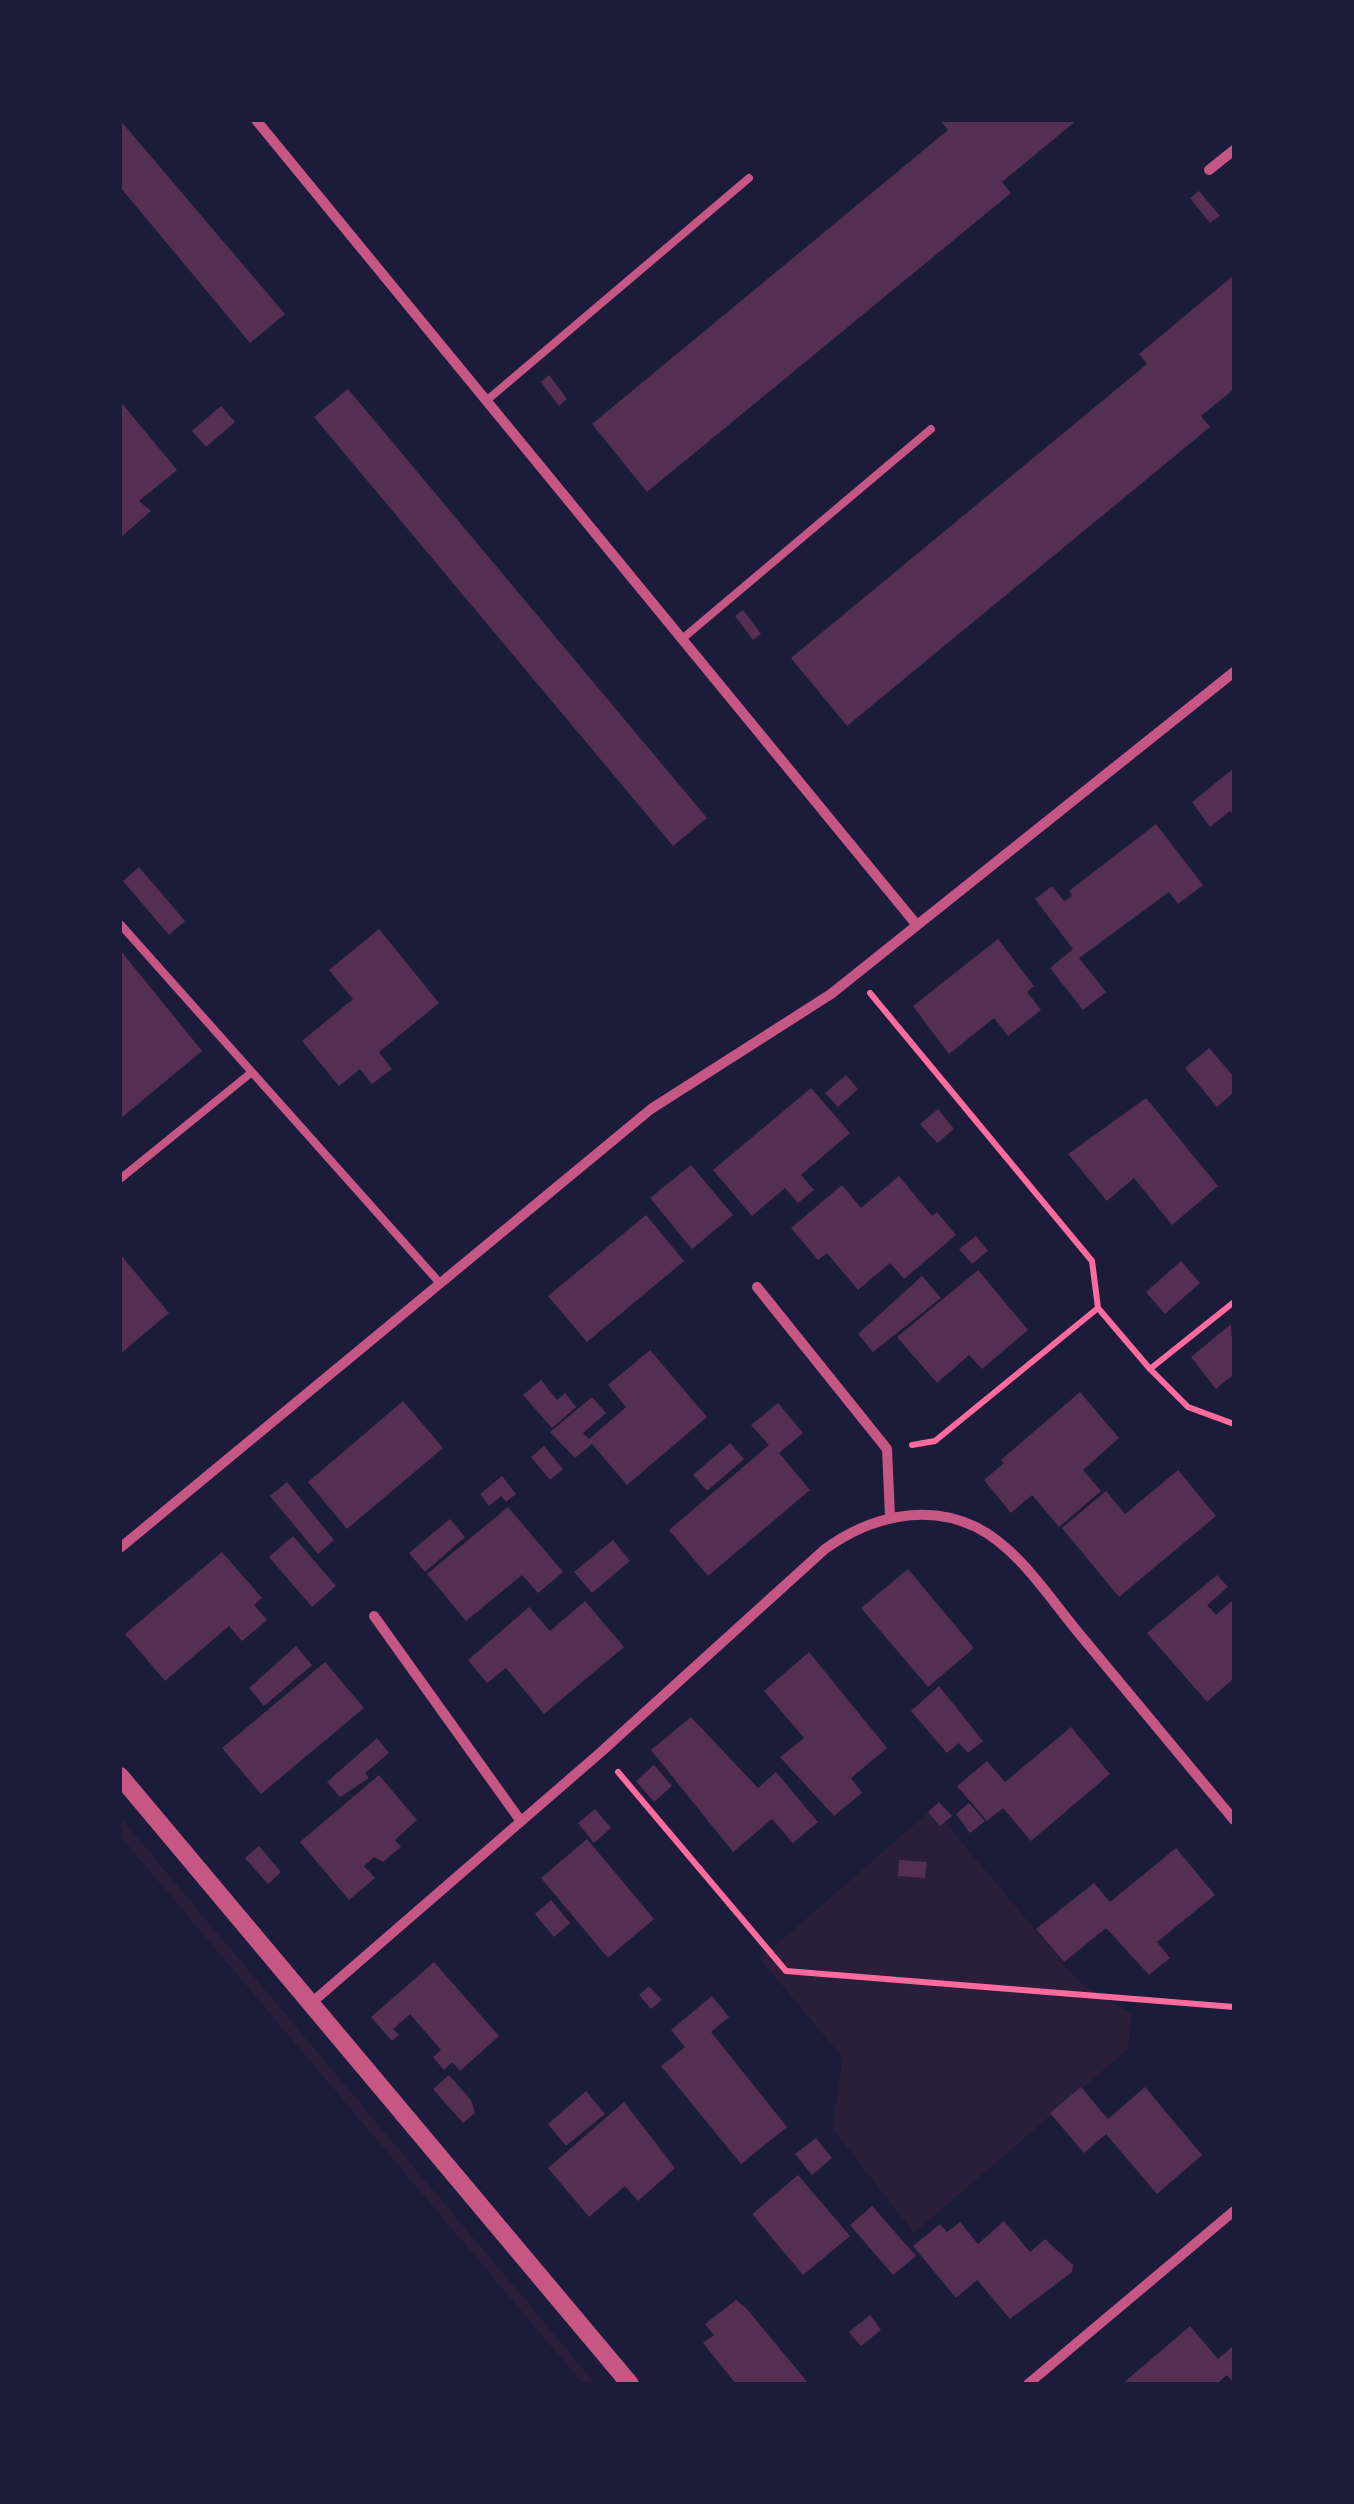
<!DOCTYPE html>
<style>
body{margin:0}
#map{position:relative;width:1354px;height:2504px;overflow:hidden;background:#1b1b3a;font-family:"Asap Condensed",sans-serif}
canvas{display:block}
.frame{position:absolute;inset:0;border:122px solid #1b1b3a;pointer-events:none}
</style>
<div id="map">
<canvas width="1354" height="2504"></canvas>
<div class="frame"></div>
</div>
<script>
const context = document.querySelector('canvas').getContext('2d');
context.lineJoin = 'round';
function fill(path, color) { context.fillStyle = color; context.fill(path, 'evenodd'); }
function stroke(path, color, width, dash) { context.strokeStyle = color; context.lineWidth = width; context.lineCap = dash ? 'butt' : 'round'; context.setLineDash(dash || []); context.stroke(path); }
fill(new Path2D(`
 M933,1808L1080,1983L1132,2014L1128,2049L914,2233L832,2128L843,2058L760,1959Z
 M120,1817L596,2384H583L120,1836Z`), '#2a1e3b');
fill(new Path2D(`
 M120,120L285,314L250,343L120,187Z
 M940,120H1077L1002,182L1011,193L647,492L592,424L948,130Z
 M1199,191L1220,216L1210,223L1190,198Z
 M1234,275V389L1201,416L1210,427L847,726L791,658L1147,364L1139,354Z
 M549,375L567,399L559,406L541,382Z
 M348,389L707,818L673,846L314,417Z
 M120,401L177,470L139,501L151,511L120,538Z
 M221,406L235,422L206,447L192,431Z
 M743,610L761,634L753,640L735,616Z
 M1234,768V816L1230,811L1210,827L1192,802Z
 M1156,824L1203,885L1178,904L1169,892L1079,958L1106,992L1083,1010L1050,968L1073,949L1035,899L1052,886L1064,901L1072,896L1069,891Z
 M139,867L185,921L169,935L123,881Z
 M379,929L439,1003L379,1052L392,1069L372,1084L360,1069L339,1086L302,1041L353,999L329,970Z
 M998,939L1034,986L1027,992L1041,1010L1008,1036L994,1018L949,1054L913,1006Z
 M120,950L202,1051L120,1119Z
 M1209,1048L1234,1077V1092L1217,1107L1185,1068Z
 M846,1075L858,1089L838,1107L825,1093Z
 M811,1088L850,1133L801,1175L814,1190L798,1203L785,1188L752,1216L713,1170Z
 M1146,1098L1218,1186L1172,1225L1134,1178L1107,1201L1068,1154Z
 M938,1109L954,1129L937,1143L920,1124Z
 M691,1165L733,1215L692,1249L650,1198Z
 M899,1176L932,1216L937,1212L956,1235L904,1279L890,1263L858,1290L827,1253L818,1260L791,1228L842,1185L861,1208Z
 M646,1215L684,1261L587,1342L548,1296Z
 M976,1236L988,1251L972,1264L959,1249Z
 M120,1254L169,1313L120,1354Z
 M1181,1261L1200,1283L1165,1314L1146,1292Z
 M978,1270L1028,1330L982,1369L969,1355L937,1383L897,1337Z
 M922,1276L941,1298L873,1352L858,1334Z
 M1231,1324L1234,1374L1216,1389L1191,1357Z
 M650,1350L707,1417L627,1485L592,1444L575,1458L550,1432L592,1397L606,1413L583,1433L589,1439L626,1407L608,1385Z
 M541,1380L557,1400L565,1393L576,1407L552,1428L523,1395Z
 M1080,1392L1119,1438L1083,1470L1101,1491L1059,1527L1032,1495L1011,1513L984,1480L1004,1463L1001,1460Z
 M403,1401L443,1448L347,1529L308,1482Z
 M778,1403L803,1433L779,1453L810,1490L708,1576L669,1530L769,1445L751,1425Z
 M730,1443L744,1459L707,1491L693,1475Z
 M544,1446L563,1469L550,1480L531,1457Z
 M1178,1470L1216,1516L1119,1597L1062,1528L1106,1491L1125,1514Z
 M502,1476L516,1494L506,1502L501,1496L489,1506L480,1494Z
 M287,1482L334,1540L318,1554L270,1496Z
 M508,1507L563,1572L538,1593L522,1575L466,1621L427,1574Z
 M450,1519L465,1537L425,1572L409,1553Z
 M293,1536L336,1586L312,1607L269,1557Z
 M613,1540L630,1561L592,1593L574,1572Z
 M222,1552L262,1598L254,1605L267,1620L242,1641L229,1626L165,1681L125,1634Z
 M908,1569L974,1648L928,1687L861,1608Z
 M1217,1575L1228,1587L1207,1605L1216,1615L1234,1599V1678L1207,1702L1147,1633Z
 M585,1601L624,1647L544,1714L506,1668L487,1683L468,1660L529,1607L550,1631Z
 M296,1646L312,1665L264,1706L249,1688Z
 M809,1652L887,1748L851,1778L862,1793L834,1816L780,1757L804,1738L764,1691Z
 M325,1662L364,1708L261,1794L222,1748Z
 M939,1686L983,1741L968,1753L959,1743L947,1753L911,1711Z
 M691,1717L758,1788L776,1772L818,1822L793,1843L772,1819L733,1852L651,1750Z
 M1071,1727L1110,1774L1031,1841L1003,1808L987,1821L957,1786L987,1761L1005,1782Z
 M377,1738L389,1753L365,1773L369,1778L340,1797L327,1782Z
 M654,1765L672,1786L654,1802L636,1781Z
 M379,1775L417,1820L395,1840L401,1847L383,1862L374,1857L364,1866L375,1878L349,1900L300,1842Z
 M939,1802L952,1816L940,1826L928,1812Z
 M969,1803L985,1821L970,1833L956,1814Z
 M595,1809L611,1828L594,1843L578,1823Z
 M587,1839L654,1919L608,1958L541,1878Z
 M259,1846L281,1872L268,1884L245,1858Z
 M1176,1848L1215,1895L1157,1942L1170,1958L1149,1975L1106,1928L1064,1962L1036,1929L1094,1883L1110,1902Z
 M899,1860L927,1862L925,1878L898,1876Z
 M551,1900L570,1923L554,1937L535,1914Z
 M434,1962L499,2036L460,2071L452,2062L444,2070L433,2057L441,2050L410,2014L393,2029L399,2035L392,2041L371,2017Z
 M649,1986L662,2000L651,2009L639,1995Z
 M712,1996L729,2017L711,2032L787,2127L741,2164L661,2066L685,2047L671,2030Z
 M449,2075L471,2100L475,2113L463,2123L433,2089Z
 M1081,2087L1108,2119L1145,2087L1202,2155L1157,2194L1106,2134L1084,2153L1050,2113Z
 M586,2091L605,2114L566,2146L548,2124Z
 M624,2102L675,2168L638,2201L625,2186L589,2217L548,2168Z
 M816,2138L832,2158L812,2175L795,2154Z
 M798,2175L850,2236L803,2275L752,2214Z
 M872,2206L916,2256L893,2275L850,2225Z
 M1004,2221L1030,2252L1045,2239L1073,2265L1072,2272L1010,2319L977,2280L956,2298L913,2246L940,2224L947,2232L960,2222L978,2244Z
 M736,2300L746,2308L809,2384H736L703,2343L714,2335L705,2324Z
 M870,2315L881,2330L861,2346L849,2332Z
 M1190,2326L1218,2359L1234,2345V2383L1227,2375L1217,2384H1122Z`), '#542f53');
stroke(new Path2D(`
 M870,993L1092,1261L1098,1308L1150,1369L1188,1407L1234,1424
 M1150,1369L1234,1302
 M912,1445L935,1441L1098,1308
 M618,1772L786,1971L1234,2007`), '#ff6b9d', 6);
stroke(new Path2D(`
 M486,401L749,178
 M682,639L931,429
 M120,924L438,1281
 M120,1179L252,1072`), '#c65784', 8);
stroke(new Path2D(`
 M256,120L916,924
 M1209,170L1234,150
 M757,1287L887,1449L890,1516
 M120,1548L651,1109L831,994L1234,672
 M374,1616L520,1820
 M309,2005L601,1752L825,1549C868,1518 925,1502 976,1527C1018,1548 1048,1596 1077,1631C1130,1694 1182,1757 1234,1820
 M1028,2384L1234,2211`), '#c65784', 10);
stroke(new Path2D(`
 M120,1776L630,2384`), '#c65784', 18);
</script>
